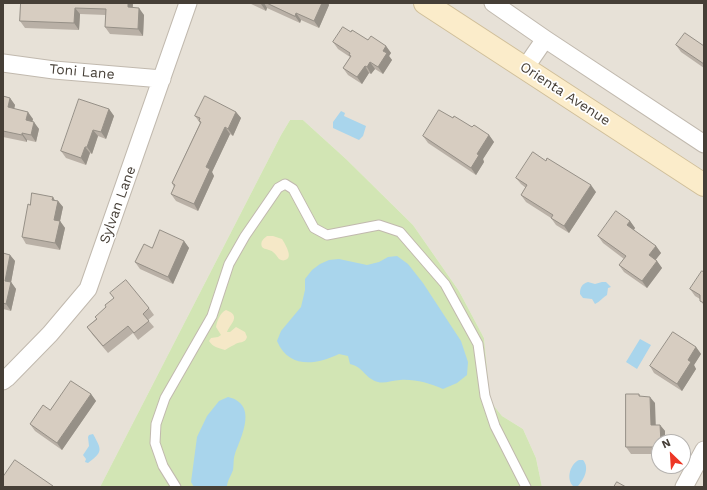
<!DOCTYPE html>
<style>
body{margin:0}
#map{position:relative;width:707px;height:490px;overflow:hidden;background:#f3efe8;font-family:"Work Sans",sans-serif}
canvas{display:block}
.frame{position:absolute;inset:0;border:4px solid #463f37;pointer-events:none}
.north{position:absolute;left:651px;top:434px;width:40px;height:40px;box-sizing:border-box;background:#fff;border:1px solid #b5b2af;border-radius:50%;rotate:335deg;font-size:11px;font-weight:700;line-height:16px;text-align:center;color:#463f37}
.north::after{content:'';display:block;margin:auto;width:14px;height:18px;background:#ed3726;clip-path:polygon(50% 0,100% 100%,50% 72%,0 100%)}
</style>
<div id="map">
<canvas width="707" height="490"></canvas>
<div class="frame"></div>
<div class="north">N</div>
</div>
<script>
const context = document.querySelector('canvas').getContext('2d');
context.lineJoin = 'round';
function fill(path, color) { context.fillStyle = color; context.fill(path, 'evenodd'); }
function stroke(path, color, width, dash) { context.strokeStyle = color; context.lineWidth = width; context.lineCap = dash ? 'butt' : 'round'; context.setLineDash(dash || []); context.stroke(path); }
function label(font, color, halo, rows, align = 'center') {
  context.font = font + ' "Work Sans",sans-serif'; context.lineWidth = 3.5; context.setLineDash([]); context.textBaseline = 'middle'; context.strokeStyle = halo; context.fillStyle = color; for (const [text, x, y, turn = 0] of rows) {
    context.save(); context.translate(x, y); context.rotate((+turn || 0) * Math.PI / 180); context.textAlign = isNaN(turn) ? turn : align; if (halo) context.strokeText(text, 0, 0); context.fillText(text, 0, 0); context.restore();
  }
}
fill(new Path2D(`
 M3,3H704V487H542L536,458L523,429L502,416L490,401L484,338L459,291L413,225L346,159L303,120H290L281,135L100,487H3ZM659,442H683V466H659Z`), '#e7e1d7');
fill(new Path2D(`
 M290,120H303L346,159L413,225L459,291L484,338L490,401L502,416L523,429L536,458L542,487H100L281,135Z`), '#d2e5b4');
fill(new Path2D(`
 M267,236H273L282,239C285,244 294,258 285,260C283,261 281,260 279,259C277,257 276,254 273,252C270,249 265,250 262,247C260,242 263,239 267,236Z
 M226,310C242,316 230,324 227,332H230L236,327L245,332L247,337C245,344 239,341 234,345C230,347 228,348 225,350C218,348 213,347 209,341L211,338L218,337L221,335L216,327C217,321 220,313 226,310Z`), '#f5e8c7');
fill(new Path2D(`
 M341,111L345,113L344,116L366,126L363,136L359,140L333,128V122Z
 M397,256L408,264L423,283L461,341L468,362L467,375L457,383L443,389C429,383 415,379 400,380C393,380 384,384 378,382C364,378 364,367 350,364L348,356L339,354C316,365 289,369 277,341L281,331L301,307L305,290V279L312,270L320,264L329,260L339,259L367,265L379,262L388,257Z
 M588,282L595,284L602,282H606L611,287L608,288L607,295C603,297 600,302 595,304L592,299L583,298L580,294C580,287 582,284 588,282Z
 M640,339L651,345L637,369L626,362Z
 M228,397C258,404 242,435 235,454C233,459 234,465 233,470C231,476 227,481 227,487H194L191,482L197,437L207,416L219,401Z
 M93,434C102,450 103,452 88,463L85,462L86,459L83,455L89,446L88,437L89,435Z
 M579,460H583C590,468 584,480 577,487L573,486C566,479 570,464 579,460Z`), '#a9d5ec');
const lane = new Path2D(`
 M176,487L163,466L155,443L156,424L165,398L212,316L229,264L245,236L278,188L285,184L293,189L314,228L327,235L379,225L400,232L445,284L478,344L485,396L495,426L526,487`);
const street = new Path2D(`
 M493,3L545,39L704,144
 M3,63L54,70L162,79
 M525,68L545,39
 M3,381L7,378L50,334L88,289L188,3
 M684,487L704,450`);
const secondary = new Path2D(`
 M425,3L704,185`);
stroke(lane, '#c1b9ae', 11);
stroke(street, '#c1b9ae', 19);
stroke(secondary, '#d0bf9a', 24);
stroke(lane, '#fff', 9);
stroke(street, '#fff', 17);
stroke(secondary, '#fbecca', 22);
fill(new Path2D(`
 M21,3H133V8L144,15L143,36L110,34L105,27L106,15L80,14L79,30L25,28L20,21Z
 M249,3H328L329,5L319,28L301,20L300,23L267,8L266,11Z
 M351,32L368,40L386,46L391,53L389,56L392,60L383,74L375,69L371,74L369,73L362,84L348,75L343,68L350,57L338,49L333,42Z
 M676,45L704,46V68L681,52Z
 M3,96L10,98L15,105L14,109L33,119L32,122L39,129L36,142L27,140V142L3,137Z
 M109,109L114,116L106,139L98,136L92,154L90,153L86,165L66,158L61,151Z
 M236,112L241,118L233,136L230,134L212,172L214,176L198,211L176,201L171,194L174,187L172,183L200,123L195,116Z
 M453,118L489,135L494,142L483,159L484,162L476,175L428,143L423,136Z
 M516,178L596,192L569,233L556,225L551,218L526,202L521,195L526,188L521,184Z
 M53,197L54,200L58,201L63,207L60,221L65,228L60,250L26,244L22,237L30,205Z
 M630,221L635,228L634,230L656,246L661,253L655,260L657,261L662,268L647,288L624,272L619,265L624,259L603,243L598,236Z
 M184,241L189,248L173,284L140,269L135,262L152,248Z
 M3,253L10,255L15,261L11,282L16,289L11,311L3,309Z
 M704,272V306L700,299L695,296L690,289Z
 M110,293L149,308L154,315L148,320L154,327L138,340L133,333L108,353L92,334L87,327L96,319L114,298Z
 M696,347L701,354L694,365L696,369L682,391L654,373L650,366Z
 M91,394L96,401L62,450L35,431L30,424Z
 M639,394L641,397L655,403V425H660L665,431L659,442V454H631L626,447Z`), '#b9b0a6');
fill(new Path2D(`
 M128,3H133L132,14L128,7Z
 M261,3H264L267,8L266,11L261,4Z
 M322,3H328L329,5L319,28L314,21Z
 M75,8L80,14L79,30L74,23Z
 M139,8L144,15L143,36L138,29Z
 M296,13L301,20L300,23L295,16Z
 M386,46L391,53L389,56L392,60L383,74L378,67L383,51Z
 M370,62L375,69L371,74L367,67Z
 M365,66L369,73L362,84L357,77Z
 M10,98L15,105L13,114L8,107Z
 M109,109L114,116L106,139L101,132Z
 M28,112L33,119L31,127L26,120Z
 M236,112L241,118L233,136L228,129Z
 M34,122L39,129L36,142L31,135Z
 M225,127L230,134L212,172L214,176L198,211L194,204L206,167Z
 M93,130L98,136L92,154L87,147Z
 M22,133L27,140V142L22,135Z
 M489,135L494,142L483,159L484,162L476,175L471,168L477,154Z
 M85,147L90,153L86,165L81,158Z
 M591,185L596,192L569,233L564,226Z
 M53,197L57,204L58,201L63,207L60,221L65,228L60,250L55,243Z
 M630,221L635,228L632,232L627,225Z
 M184,241L189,248L173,284L168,277Z
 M656,246L661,253L654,262L649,255Z
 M10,255L15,261L10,288L5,281Z
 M657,261L662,268L647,288L642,281Z
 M11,282L16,289L11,311L6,304Z
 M696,347L701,354L694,365L696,369L682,391L677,384L688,360Z
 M91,394L96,401L62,450L57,443Z
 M650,397L655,403L656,431L651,425Z
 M660,425L665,431V442H661Z`), '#969087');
const building = new Path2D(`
 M21,3H128V7L139,8L138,29L105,27L106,9L75,8L74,23L20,21Z
 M267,3H322L314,21L296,13L295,16Z
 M343,27L351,32L352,30L368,40L371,36L386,46L383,51L387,53L378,67L370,62L367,67L365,66L357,77L343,68L351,56L349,55L350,53L333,42Z
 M685,33L704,46V64L676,45Z
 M3,96L10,98L8,107L28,112L26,120L34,122L31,135L22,133V135L3,131Z
 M205,96L236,112L228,129L225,127L206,167L210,169L194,204L171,194L175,185L172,183L201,122L199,121L200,118L195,116Z
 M79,99L109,109L101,132L93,130L87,147H85L81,158L61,151Z
 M439,110L453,118L454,116L472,127L474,125L489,135L477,154L479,155L471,168L423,136Z
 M533,152L546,161L547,158L591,185L564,226L551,218L553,215L521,195L527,185L516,178Z
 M32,193L53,197L52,200L58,201L54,220L60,221L55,243L22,237L28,204L30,205Z
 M616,211L630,221L627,225L656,246L649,255L657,261L642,281L619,265L626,256L598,236Z
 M160,230L184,241L168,277L135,262L144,244L152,248Z
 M3,253L10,255L5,281L11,282L6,304L3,303Z
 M702,271L704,272V303L700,301V295L690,289Z
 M126,280L149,308L143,314L149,321L134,333L128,326L103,346L87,327L97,319L95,317L106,307L105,305L114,298L110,293Z
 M673,332L696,347L688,360L691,362L677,384L650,366Z
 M71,381L91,394L57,443L30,424L43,405L50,410Z
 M626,394H639V396L650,397L651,425H660L661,442H659V447H626Z
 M15,460L53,486L52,487H3V477Z
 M617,482L626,487H614Z`);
fill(building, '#d7cdc1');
stroke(building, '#969087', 1);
label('14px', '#463f37', '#fff', [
 ["Toni Lane",82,72,5],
 ["Orienta Avenue",565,94,33],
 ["Sylvan Lane",118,205,-70]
]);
</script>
